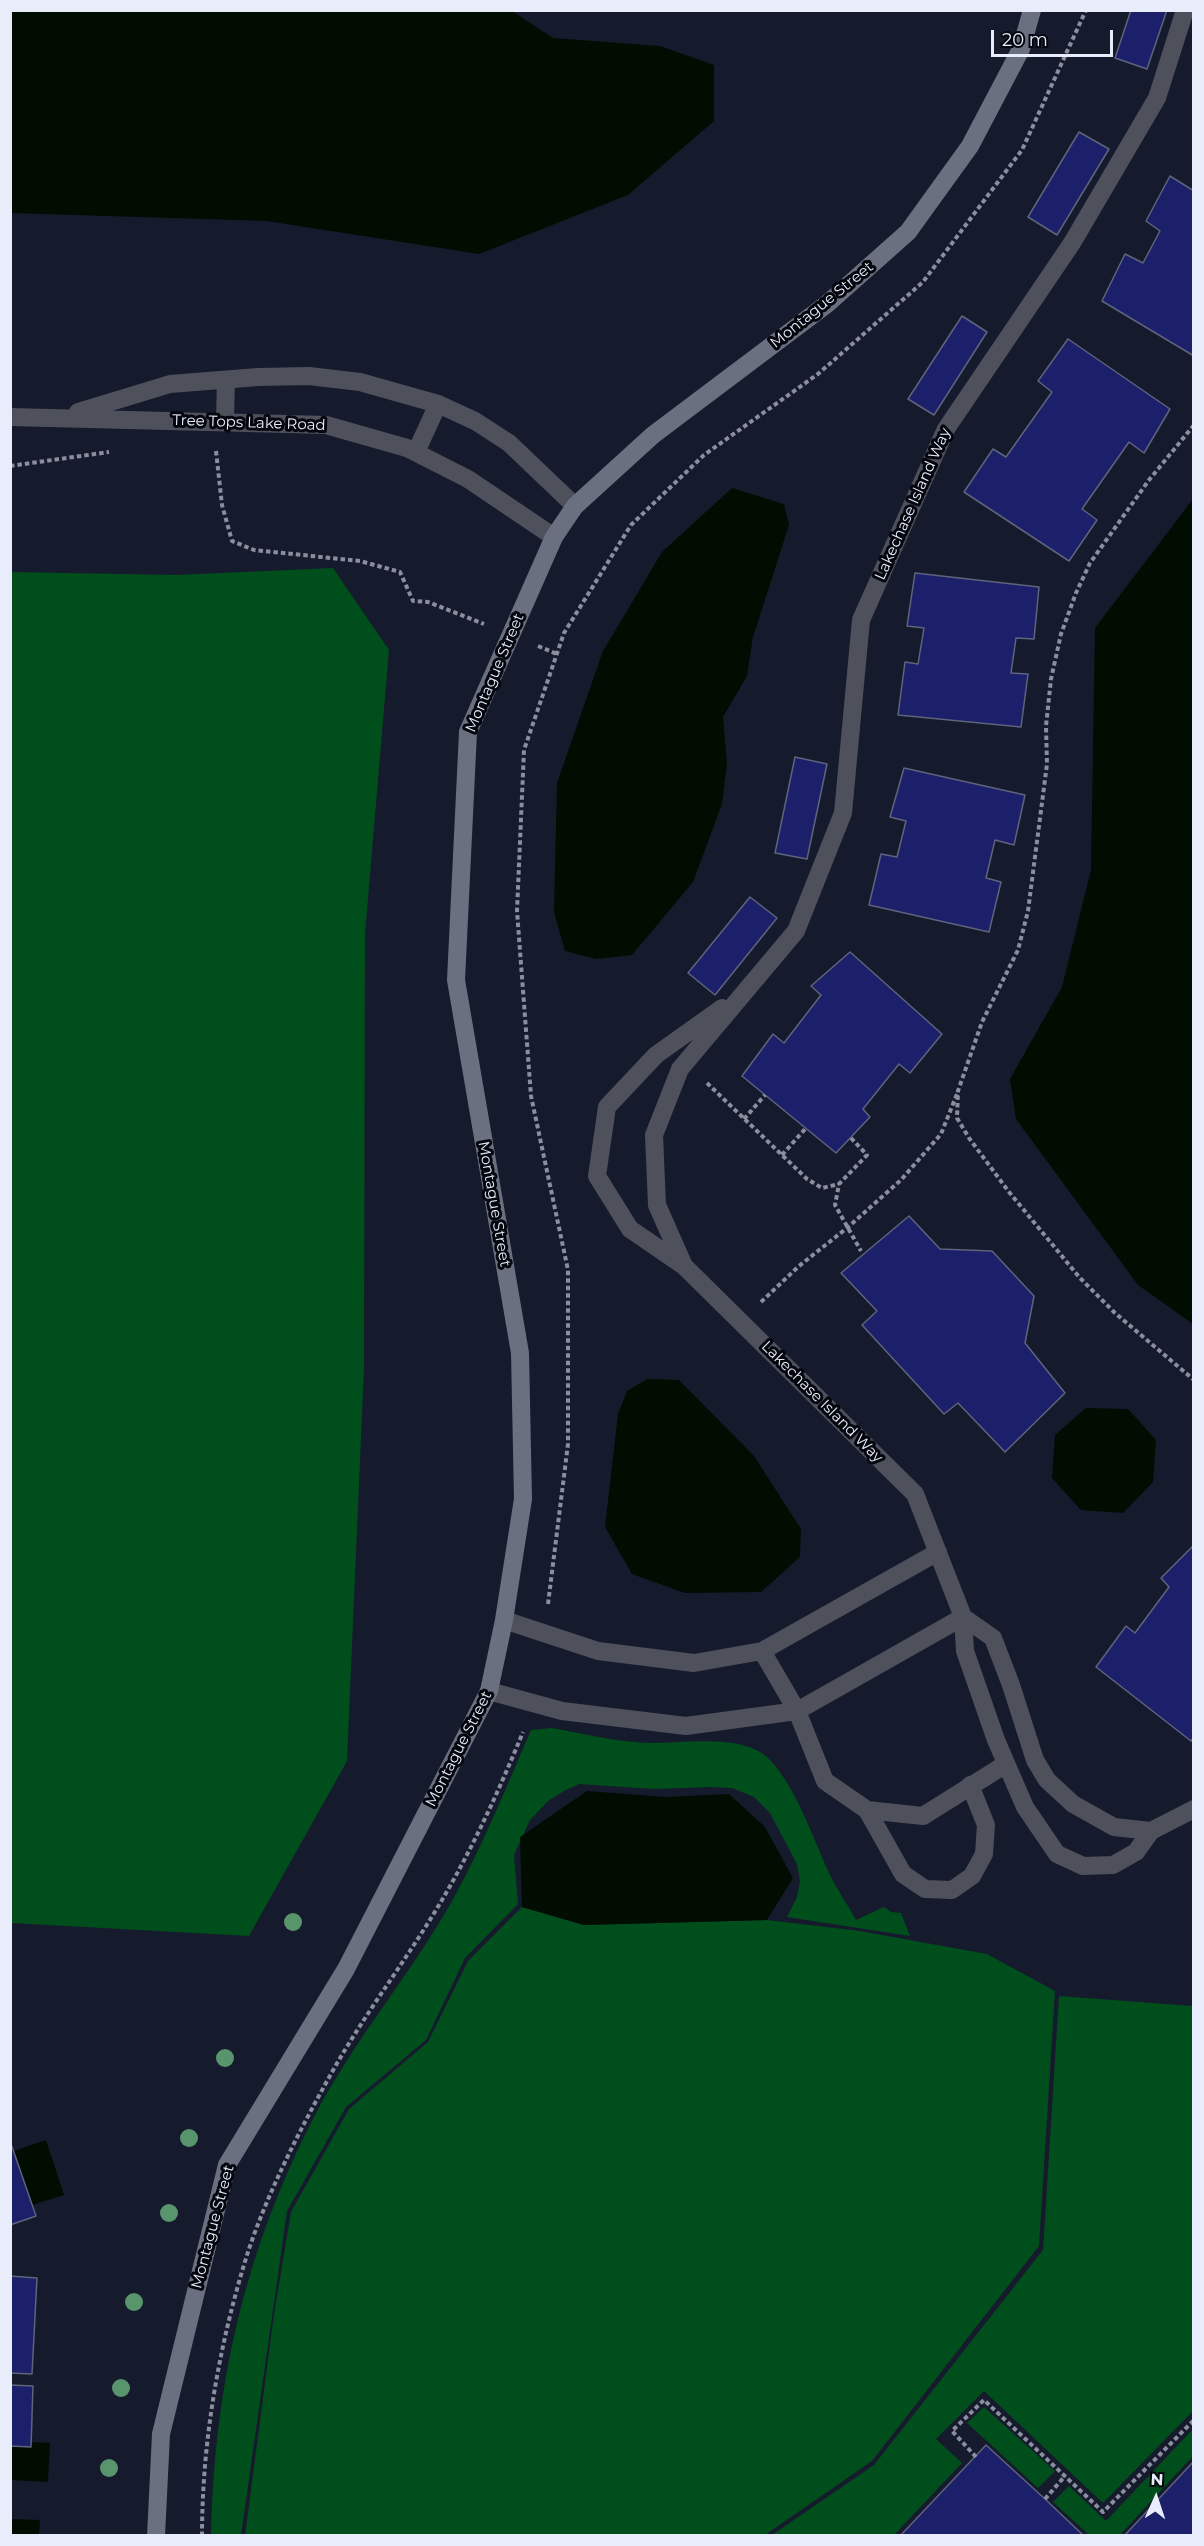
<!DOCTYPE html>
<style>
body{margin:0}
#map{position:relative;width:1204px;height:2546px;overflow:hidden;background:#161a2d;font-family:Montserrat,sans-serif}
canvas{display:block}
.frame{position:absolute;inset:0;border:12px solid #e9edfb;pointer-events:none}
.north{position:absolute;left:1126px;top:2468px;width:60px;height:60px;-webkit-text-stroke:4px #04060d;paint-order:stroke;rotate:3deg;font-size:16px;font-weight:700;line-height:24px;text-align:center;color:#e9edfb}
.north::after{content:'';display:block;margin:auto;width:21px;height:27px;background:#e9edfb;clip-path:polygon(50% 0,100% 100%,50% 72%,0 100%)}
.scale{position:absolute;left:991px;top:30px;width:122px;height:27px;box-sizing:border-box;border:3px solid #e9edfb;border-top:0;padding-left:8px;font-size:18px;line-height:21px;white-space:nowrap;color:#e9edfb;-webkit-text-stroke:4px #04060d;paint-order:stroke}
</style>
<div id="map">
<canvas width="1204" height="2546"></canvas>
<div class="frame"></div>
<div class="north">N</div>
<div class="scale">20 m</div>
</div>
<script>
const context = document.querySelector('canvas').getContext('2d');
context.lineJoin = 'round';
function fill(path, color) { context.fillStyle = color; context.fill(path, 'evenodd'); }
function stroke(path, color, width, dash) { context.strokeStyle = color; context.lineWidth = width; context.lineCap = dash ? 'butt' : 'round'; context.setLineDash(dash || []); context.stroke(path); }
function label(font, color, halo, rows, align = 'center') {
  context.font = font + ' Montserrat,sans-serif'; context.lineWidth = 6; context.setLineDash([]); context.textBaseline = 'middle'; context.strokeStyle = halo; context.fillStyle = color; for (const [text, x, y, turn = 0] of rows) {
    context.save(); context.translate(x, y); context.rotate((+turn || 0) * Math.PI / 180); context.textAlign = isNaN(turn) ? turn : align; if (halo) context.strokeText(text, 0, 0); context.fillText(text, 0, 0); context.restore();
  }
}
fill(new Path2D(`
 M333,568L389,650L365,934L364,1368L347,1761L249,1936L11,1923V572L176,575Z
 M552,1728C583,1734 614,1741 646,1743C681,1744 744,1732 770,1760C800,1793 813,1841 833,1881C840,1894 849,1907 856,1920L884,1907L891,1912L901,1913L910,1936L787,1917L797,1897L800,1881L797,1864L770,1813L754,1797L732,1788L710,1787L655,1789L579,1784L564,1791L548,1801L530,1820L514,1855L518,1904L465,1958L426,2040L346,2107L287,2211L241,2535L211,2536C214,2386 245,2250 314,2117C353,2042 409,1976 451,1903C482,1847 506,1788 531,1730Z
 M522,1907L584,1925L767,1920L860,1931L987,1954L1055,1991L1039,2246L872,2461L765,2535L245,2536L274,2314L291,2212L349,2109L428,2042L468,1961Z
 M1059,1996L1193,2006V2411L1103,2503L984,2391L936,2439L962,2463L894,2535H772L874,2465L1043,2250Z
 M984,2407L1055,2471L1038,2488L967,2423Z
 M1193,2429V2456L1120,2535H1089L1053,2502L1069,2486L1106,2521Z`), '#004e1b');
fill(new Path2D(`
 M11,10L512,11L553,38L660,46L714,65V121L628,195L479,254L267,221L11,213Z
 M732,488L784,504L789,525L753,637L747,676L723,717L727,763L722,804L693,882L632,955L596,959L565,951L554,912L557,783L603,651L662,552Z
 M1193,499V1324L1138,1285L1016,1119L1010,1079L1062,987L1091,870L1095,628Z
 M647,1379L679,1380L754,1456L801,1529L800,1557L761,1592L685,1593L632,1574L605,1527L618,1414L627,1391Z
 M1086,1408L1128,1409L1156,1440L1153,1482L1123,1513L1081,1510L1052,1478L1055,1435Z
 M587,1791L666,1797L729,1794L765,1827L793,1878L767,1920L584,1925L522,1907L520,1837Z
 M46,2140L64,2195L32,2205L14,2151Z
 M31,2442L50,2443L48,2482L11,2480V2446L31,2447Z
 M11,2519L40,2520L39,2535H11Z`), '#000d00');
const building = new Path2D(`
 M1131,10H1167L1147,69L1115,58Z
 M1079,132L1109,149L1057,235L1028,217Z
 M1170,176L1194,191V356L1102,301L1125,254L1143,263L1160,231L1146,221Z
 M962,316L987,332L934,415L908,399Z
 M1068,339L1170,409L1144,453L1129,442L1082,509L1097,520L1069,561L964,492L993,449L1006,457L1052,392L1038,381Z
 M915,573L1039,587L1034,639L1016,638L1011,673L1028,674L1021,727L898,715L905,662L918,664L924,628L907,626Z
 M795,757L827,764L807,859L775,853Z
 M904,768L1025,795L1014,845L995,840L986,878L1001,882L989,932L869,905L881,854L897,857L906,821L890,817Z
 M750,897L777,918L715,995L688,973Z
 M850,952L942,1034L910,1073L899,1064L863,1109L870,1117L836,1153L742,1076L773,1034L784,1043L821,995L811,986Z
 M909,1216L940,1249L992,1251L1034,1296L1025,1343L1065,1393L1005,1452L958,1403L944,1414L862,1325L877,1311L841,1273Z
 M1194,1545V1737L1191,1741L1096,1667L1126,1626L1135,1633L1169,1587L1161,1578Z
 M10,2141L36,2216L10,2225Z
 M10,2276L37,2278L32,2374L10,2373Z
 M10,2385L33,2386L31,2447L10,2446Z
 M986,2445L1045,2499L1084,2536H900Z
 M1194,2461V2536H1124Z`);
fill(building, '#1c1f69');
stroke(building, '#5e647c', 1.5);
stroke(new Path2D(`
 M1194,425L1149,480L1090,563L1076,593L1061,634L1051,679L1046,726L1047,764L1028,911L1018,950L982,1022L958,1091L957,1118L969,1138L1009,1192L1080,1278L1115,1313L1194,1380
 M216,451L222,505L232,541L254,550L360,561L400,572L413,601L428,602L484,624
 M10,466L109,452
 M538,646L557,654
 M707,1083L807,1179L822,1188L839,1184
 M744,1119L765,1095
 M851,1138L867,1155L839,1184L835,1205L861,1251
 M782,1155L806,1128
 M761,1302L799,1266L847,1228L901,1180L941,1134L957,1094
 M548,1604L568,1444V1270L531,1096L517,911L524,750L564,633L631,525L704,455L818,374L923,282L1022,150L1086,10
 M976,2457L952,2431L984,2400L1103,2512L1194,2420
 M1045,2499L1065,2476
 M202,2536C202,2441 219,2345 247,2255C266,2196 300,2129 331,2074C362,2018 402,1966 436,1910C470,1854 498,1793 523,1732`), '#8a8e9e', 4, [4.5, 3]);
stroke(new Path2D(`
 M225,421L226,380
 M416,452L438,404
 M867,1810L903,1874L925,1889L952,1890L972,1876L984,1854L986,1825L970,1785`), '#4e515c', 18);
stroke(new Path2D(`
 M78,412L170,384L258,377L309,376L360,382L438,404L475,421L509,443L575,506
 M10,417L326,425L407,448L468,479L554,537
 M722,1008L656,1055L607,1107L597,1176L630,1229L684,1266L915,1494L963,1617L965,1651L996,1740L1025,1807L1057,1854L1083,1866L1113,1865L1136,1852L1151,1831L1194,1809
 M684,1266L657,1205L654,1135L680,1069L796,931L843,813L861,620L946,429L1072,243L1157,98L1185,10
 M963,1617L993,1638L1011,1685L1035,1760L1047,1780L1073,1804L1114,1827L1151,1831
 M504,1620L598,1651L694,1663L762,1651L938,1552
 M762,1651L797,1711L825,1781L867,1810L923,1816L1006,1764
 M489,1691L562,1711L686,1726L797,1711L963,1617`), '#4e515c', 18);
stroke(new Path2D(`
 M156,2536L161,2434L227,2165L346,1969L489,1691L504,1620L523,1499L520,1353L456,980L468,732L554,537L575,506L653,435L827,304L908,232L970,146L1021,49L1032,10`), '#6b7080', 18);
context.fillStyle = '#58946c';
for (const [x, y] of [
 [293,1922],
 [225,2058],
 [189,2138],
 [169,2213],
 [134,2302],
 [121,2388],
 [109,2468]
]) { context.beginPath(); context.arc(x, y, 9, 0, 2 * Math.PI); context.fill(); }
label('15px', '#e9edfb', '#04060d', [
 ["Montague Street",822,305,-39],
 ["Tree Tops Lake Road",249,423,2],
 ["Lakechase Island Way",913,504,-66],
 ["Montague Street",495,673,-67],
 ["Montague Street",494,1204,80],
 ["Lakechase Island Way",822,1402,45],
 ["Montague Street",459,1749,-63],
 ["Montague Street",213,2227,-75]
]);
</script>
